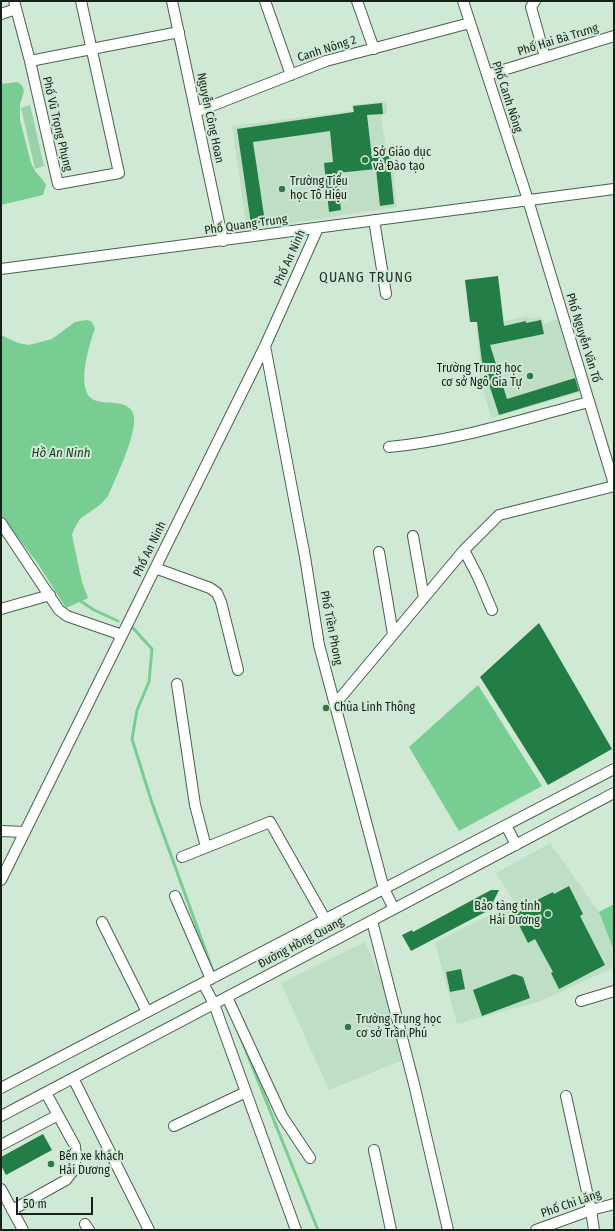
<!DOCTYPE html>
<meta charset="utf-8">
<style>
body{margin:0}
#map{position:relative;width:615px;height:1231px;overflow:hidden;background:#d0e9d5;font-family:"Fira Sans Condensed",sans-serif}
canvas{display:block}
.frame{position:absolute;inset:0;border:2px solid #17211a;pointer-events:none}
.scale{position:absolute;left:16px;top:1197px;width:77px;height:18px;box-sizing:border-box;border:2px solid #17211a;border-top:0;padding-left:5px;font-size:12px;line-height:14px;white-space:nowrap;color:#17211a;-webkit-text-stroke:3px #d0e9d5;paint-order:stroke}
</style>
<div id="map">
<canvas width="615" height="1231"></canvas>
<div class="frame"></div>
<div class="scale">50 m</div>
</div>
<script>
const context = document.querySelector('canvas').getContext('2d');
context.lineJoin = 'round';
function fill(path, color) { context.fillStyle = color; context.fill(path, 'evenodd'); }
function stroke(path, color, width, dash) { context.strokeStyle = color; context.lineWidth = width; context.lineCap = dash ? 'butt' : 'round'; context.setLineDash(dash || []); context.stroke(path); }
function label(font, color, halo, rows, align = 'center') {
  context.font = font + ' "Fira Sans Condensed",sans-serif'; context.lineWidth = 4; context.setLineDash([]); context.textBaseline = 'middle'; context.strokeStyle = halo; context.fillStyle = color; for (const [text, x, y, turn = 0] of rows) {
    context.save(); context.translate(x, y); context.rotate((+turn || 0) * Math.PI / 180); context.textAlign = isNaN(turn) ? turn : align; if (halo) context.strokeText(text, 0, 0); context.fillText(text, 0, 0); context.restore();
  }
}
fill(new Path2D(`
 M387,101V114L381,117L387,154H392L397,207L247,230L232,126L352,111V105Z
 M528,316V319L541,317L545,324L560,318L585,391L491,418L476,362L480,360L476,327Z
 M550,843L599,912L614,951V967L541,1001L457,1024L435,942L515,903L496,873Z
 M365,942L387,994L403,1060L329,1090L281,983Z`), '#bfdec6');
fill(new Path2D(`
 M30,105L44,166L35,169L21,108Z`), '#99d2a8');
fill(new Path2D(`
 M17,82L22,85L24,91L20,104V120L31,163L35,171L43,180L46,185L43,195L1,205V84Z
 M86,320L91,321L95,328C90,343 74,391 94,400C105,405 127,399 133,413C140,429 115,479 108,496L101,504L80,519L74,529L72,535L82,582L88,598L66,608L36,561L1,516V335L18,343L29,345L52,339L75,322Z
 M478,685L542,786L459,831L409,747Z
 M614,904V951L599,912Z`), '#78ce92');
stroke(new Path2D(`
 M79,600L94,610L118,621
 M133,628L152,649L149,682L137,710L132,739L152,803L213,971
 M238,1031L318,1230`), '#78ce92', 3);
fill(new Path2D(`
 M382,103L383,114L367,115L372,158L389,156L394,204L380,206L376,169L337,173L341,210L329,212L324,163L333,162L330,131L253,142L265,222L251,224L237,129L354,112L353,106Z
 M498,276L504,326L526,321V323L541,320L544,334L490,345L507,399L575,378L579,391L499,415L482,362L477,322H470L465,280Z
 M539,623L612,749L548,785L480,677Z
 M569,886L583,914L580,916L605,965L559,989L551,973L553,972L535,939L528,943L514,915L528,907L527,905L553,892L554,894Z
 M491,890H499L493,902L495,907L411,951L402,935L412,930L413,932Z
 M461,969L465,989L450,992L446,972Z
 M514,974L523,977L530,998L482,1016L473,990Z
 M43,1134L52,1150L6,1175L1,1165V1157Z`), '#237e46');
const minor = new Path2D(`
 M14,1L30,61L58,184L119,173L81,1
 M172,1L223,241
 M265,1L291,75
 M357,1L374,49
 M463,1L528,200L614,484
 M535,1L531,7L545,57
 M1,14L16,9
 M30,61L179,32
 M487,75L614,36
 M196,112L326,61L470,23
 M374,220L386,294
 M1,269L614,189
 M265,346L305,557L319,645L384,889L394,909
 M389,447C457,441 523,419 589,402
 M1,523L59,610L67,616L122,635
 M413,536L424,598
 M464,550L478,577L492,610
 M379,552L393,634
 M155,568L210,588L217,593L221,602L238,670
 M1,609L50,595
 M177,684L195,805L206,847
 M336,703L464,550L499,515L614,486
 M506,825L516,845
 M1,831L25,832
 M182,857L270,822L325,919
 M1,880L265,346L318,228
 M175,896L211,979
 M372,921L414,1084L448,1230
 M102,922L147,1012
 M203,983L214,1004L296,1230
 M227,997L282,1116L310,1158
 M581,1001L614,991
 M73,1078L149,1230
 M1,1088L614,769
 M566,1096L591,1210L594,1230
 M1,1116L614,793
 M174,1126L246,1092
 M1,1145L58,1115
 M374,1150L391,1230
 M1,1189L23,1230
 M12,1210L66,1180L73,1171L76,1157L75,1146L46,1093
 M85,1224L89,1230
 M536,1230L591,1210L614,1204`);
stroke(minor, '#4a604f', 12);
stroke(minor, '#fff', 10);
for (const [x, y, r, color] of [
 [365,160,4,"#2d7948"],
 [282,189,4,"#2d7948"],
 [530,376,4,"#2d7948"],
 [326,708,4,"#2d7948"],
 [548,914,4,"#2d7948"],
 [348,1027,4,"#2d7948"],
 [51,1164,4,"#2d7948"]
]) { const dot = new Path2D(); dot.arc(x, y, r, 0, 2 * Math.PI); context.fillStyle = color; context.fill(dot); stroke(dot, '#d0e9d5', 1.5); }
label('12px', '#17211a', '#d0e9d5', [
 ["Phố Hai Bà Trưng",558,40,-17],
 ["Canh Nông 2",327,49,-18],
 ["Phố Canh Nông",507,97,72],
 ["Nguyễn Công Hoan",210,118,78],
 ["Phố Vũ Trọng Phụng",57,124,77],
 ["Phố Quang Trung",246,225,-8],
 ["Phố An Ninh",290,258,-66],
 ["Phố Nguyễn Văn Tố",583,338,73],
 ["Phố An Ninh",150,549,-64],
 ["Phố Tiền Phong",331,628,79],
 ["Đường Hồng Quang",301,943,-28],
 ["Phố Chi Lăng",571,1204,-19]
]);
label('12px', '#17211a', '#d0e9d5', [
 ["Sở Giáo dục",373,153],
 ["và Đào tạo",373,167],
 ["Trường Tiểu",290,182],
 ["học Tô Hiệu",290,196],
 ["Trường Trung học",522,369,"right"],
 ["cơ sở Ngô Gia Tự",522,383,"right"],
 ["Chùa Linh Thông",334,708],
 ["Bảo tàng tỉnh",540,907,"right"],
 ["Hải Dương",540,921,"right"],
 ["Trường Trung học",356,1020],
 ["cơ sở Trần Phú",356,1034],
 ["Bến xe khách",59,1157],
 ["Hải Dương",59,1171]
], 'left');
label('italic 13px', '#153921', '#d0e9d5', [
 ["Hồ An Ninh",61,453]
]);
context.letterSpacing = '1px';
label('14px', '#233728', '#d0e9d5', [
 ["QUANG TRUNG",366,278]
]);
context.letterSpacing = '0px';
</script>
